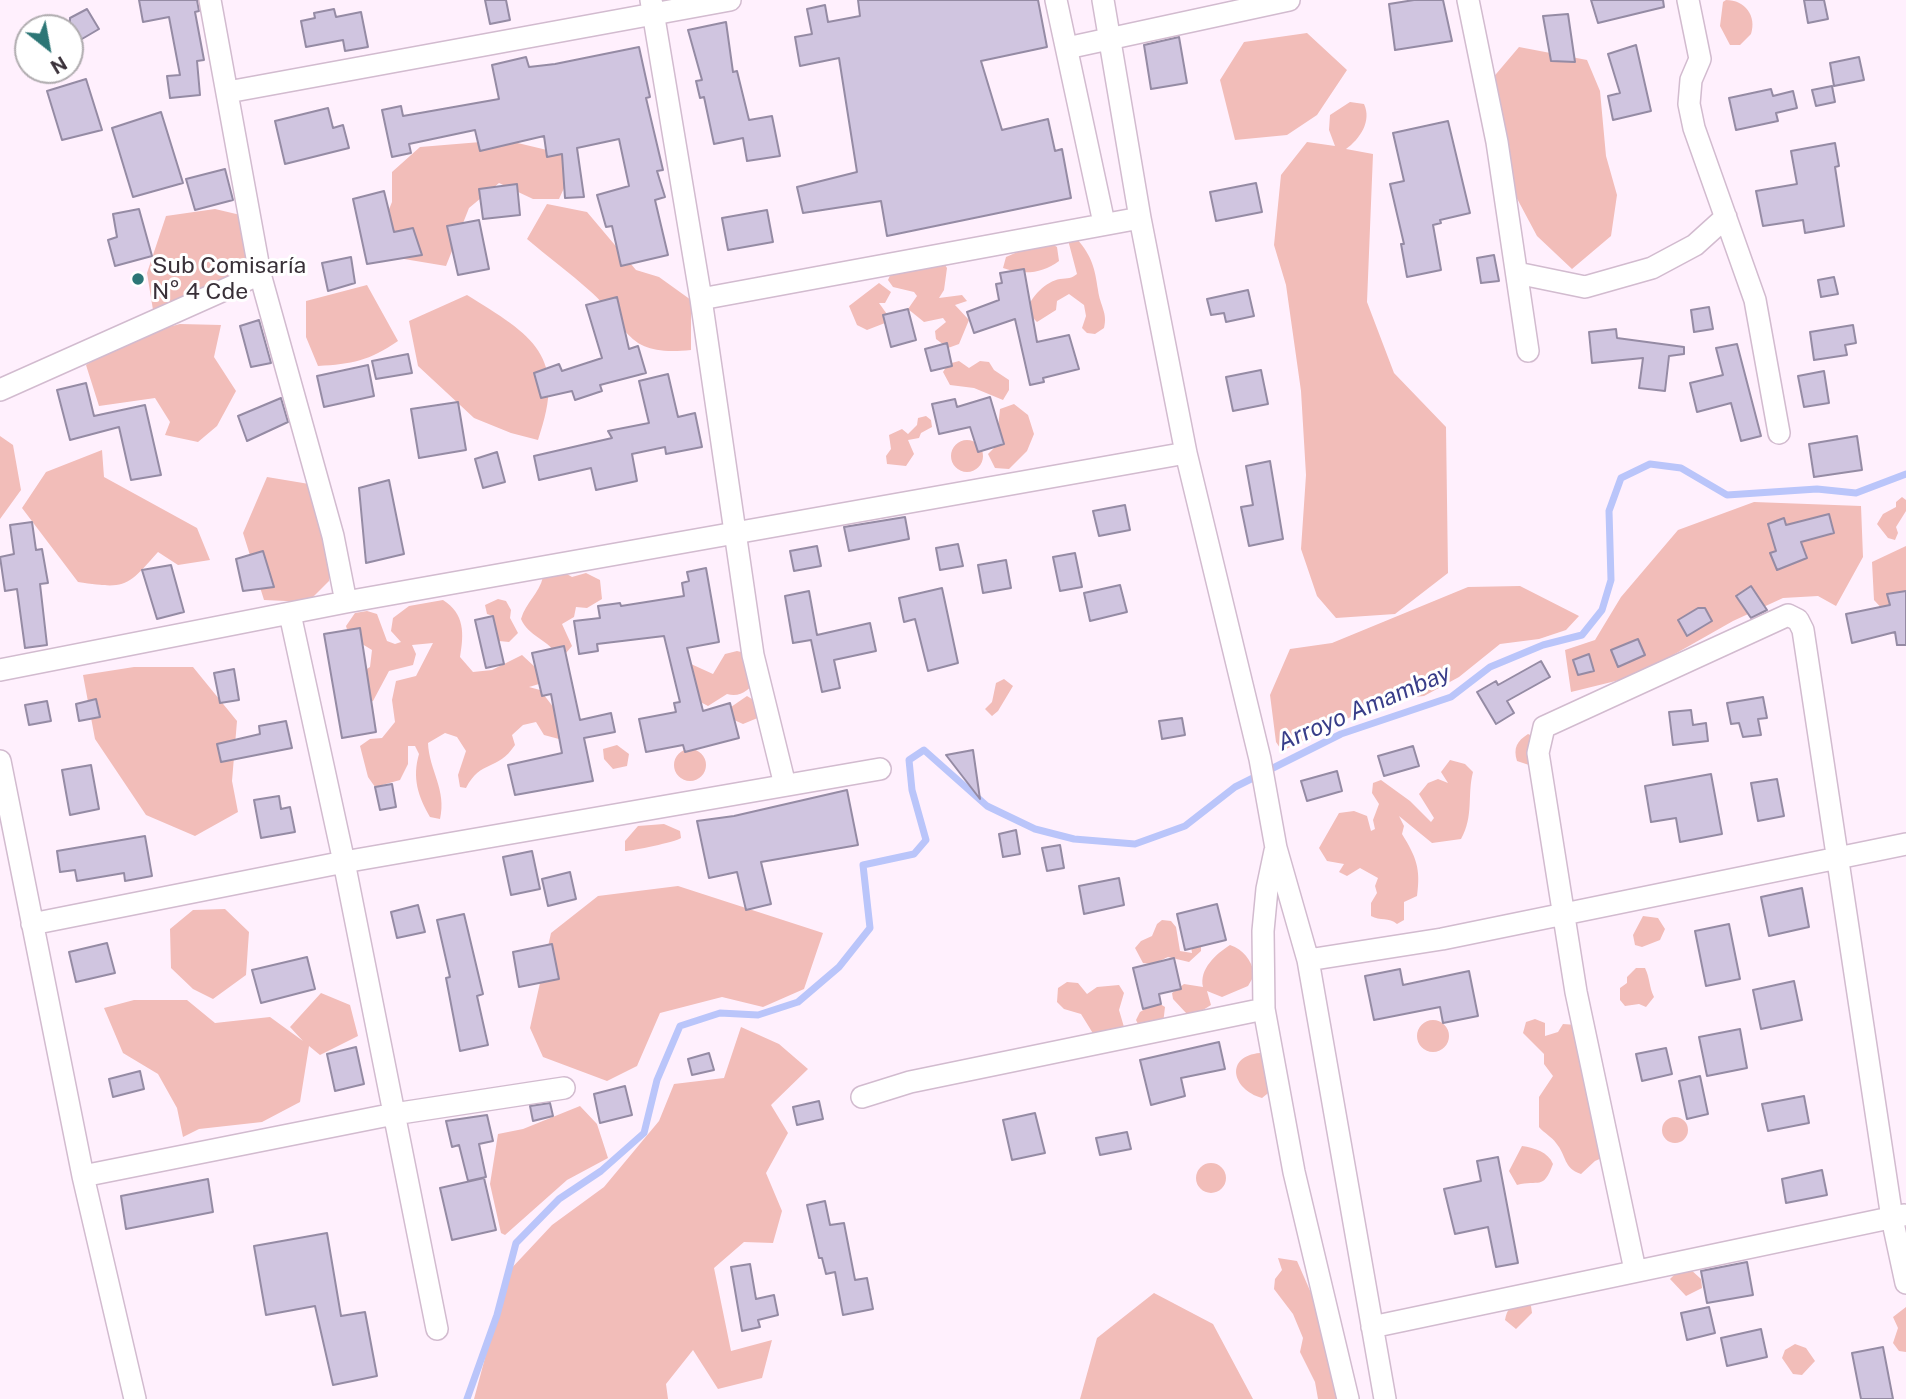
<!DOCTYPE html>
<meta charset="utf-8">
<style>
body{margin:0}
#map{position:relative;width:1906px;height:1399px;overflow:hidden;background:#fff0fd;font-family:"Public Sans",sans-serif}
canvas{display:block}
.north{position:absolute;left:14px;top:14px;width:70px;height:70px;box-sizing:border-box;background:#fff;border:2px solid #b0acaf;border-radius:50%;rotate:149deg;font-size:19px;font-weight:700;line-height:28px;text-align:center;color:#393038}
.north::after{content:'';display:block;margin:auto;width:24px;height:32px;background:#2c7676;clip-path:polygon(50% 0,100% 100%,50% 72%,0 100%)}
</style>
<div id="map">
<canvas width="1906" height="1399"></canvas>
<div class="north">N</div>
</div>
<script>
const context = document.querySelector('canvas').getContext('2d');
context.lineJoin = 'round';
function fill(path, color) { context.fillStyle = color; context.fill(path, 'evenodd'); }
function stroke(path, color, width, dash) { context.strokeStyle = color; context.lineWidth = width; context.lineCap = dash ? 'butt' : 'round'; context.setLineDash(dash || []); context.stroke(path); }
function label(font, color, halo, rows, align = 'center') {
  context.font = font + ' "Public Sans",sans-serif'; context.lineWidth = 6; context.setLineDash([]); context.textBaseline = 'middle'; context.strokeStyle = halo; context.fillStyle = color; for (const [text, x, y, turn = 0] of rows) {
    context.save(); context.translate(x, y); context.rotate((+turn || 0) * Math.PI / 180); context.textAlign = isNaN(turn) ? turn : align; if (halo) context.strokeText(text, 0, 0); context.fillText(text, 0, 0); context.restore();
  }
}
fill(new Path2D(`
 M1726,0C1745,0 1757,16 1751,34L1740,45H1730L1720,26L1723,2Z
 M1307,33L1347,70L1317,115L1287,135L1235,140L1220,80L1244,42Z
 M1519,47L1587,60L1600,91L1606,156L1617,195L1611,236L1572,269L1537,236L1497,161L1491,80Z
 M1350,102L1364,104C1372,121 1360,139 1346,149L1373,154L1367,302L1394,373L1446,427L1448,573L1395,614L1336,618L1317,596L1301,549L1306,475L1301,391L1286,285L1274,245L1281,175L1307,142L1335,146L1329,130L1330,115Z
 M505,140L568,155L570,175L559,199H533L499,183L469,208L446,266L404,259L379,234L392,202V172L420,147Z
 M547,204L587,212L636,270L659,277L691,300V350C623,357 631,327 590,291C570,273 548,257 527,239Z
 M215,209L249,217L258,246L242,272L153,310L147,273L166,216Z
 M1077,239C1092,256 1095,269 1098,290C1100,306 1108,313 1104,328L1095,334L1087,333L1082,328L1086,316L1084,305L1069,294L1057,301L1056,310L1037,322L1026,311C1031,297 1046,281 1060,279C1068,278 1071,279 1077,274L1068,240Z
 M1045,240L1057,247L1059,261C1042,274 1022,275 1003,268L1006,257Z
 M941,259L947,268L944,290L939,298L962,295L967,301L955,305L969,320L959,344L948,348L936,339L935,331L946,322L943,318L924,322L908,309L917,296L914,292L893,287L888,280L892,271Z
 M879,283L891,292L885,303H879L889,317L885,323L867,330L857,325L849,306Z
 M367,285L398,341C369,361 352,364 318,366L306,337V301Z
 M467,295C533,336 568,355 538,440L511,433L474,418L418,366L409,321Z
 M180,324L221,325L214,357L236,391L217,426L198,442L165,435L170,422L155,398L99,406L86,365L133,336Z
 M959,361L969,368L980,361L989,362L994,370L1009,380V390L1003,400L974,388L950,385L943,372L948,364Z
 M1014,404L1028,415L1034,434L1027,451L1009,469L995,468L988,454L996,446L1000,409Z
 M926,416L931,420L932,427L921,433L919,438L908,440L914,454L906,466L887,464L886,456L891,449L889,435L902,429L908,434L917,425L918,418Z
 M0,436L13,445L21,490L0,519Z
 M951 456a16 16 0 1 1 32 0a16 16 0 1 1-32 0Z
 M102,450L104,477L197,528L210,560L178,565L158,552C126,588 126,589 78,582L22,508L46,472Z
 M267,477L309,484L333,536L329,581L308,602L264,600L243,533Z
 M1902,497L1906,500V511L1896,527L1898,533L1895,540L1888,538L1877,524L1883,514L1896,507V502Z
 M1754,502L1861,506L1863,557L1836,606L1818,596L1783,598L1733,621L1636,676L1571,692L1565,650L1595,640L1621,597L1678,530Z
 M1906,546V635L1874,600L1872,562Z
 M565,573L572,577L586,573L600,580L602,599L587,608L576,607L574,617L562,624L572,646L566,653L556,654C546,638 529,637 521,619C526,602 539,594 543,577Z
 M1520,586L1579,616L1566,630L1539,639L1500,644L1459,677L1424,696L1385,700L1282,751L1276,742L1270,695L1290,649L1332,643L1468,587Z
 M498,599L506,601L511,610L510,618L518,633L509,642L499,641L493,633V616L487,614L485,605Z
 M443,600C465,614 464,634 460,657L473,672L492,670L522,655L535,667L539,684L529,687L540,690L565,722L559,739L544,735L536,722L523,725L512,735L515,745C497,772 481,759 466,788L460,787L458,775L466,751L457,737L445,733L428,743C429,770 447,790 440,819L430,817C418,796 412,778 419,754L415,746H408V764L400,780L375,787L368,777L360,746L370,739L382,738L395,722L392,700L396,681L416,676L433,643L412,645L416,654L413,665L389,671L373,701L359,706L342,685L370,667L372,650L349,636L346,626L355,613L367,611L377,614L387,641L395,644L401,642L391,631L393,618L409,606Z
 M737,651L753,655L758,680C749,689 741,698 727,694L708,706L691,697L678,679L691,664L713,674L725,654Z
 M134,667H193L237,721L232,781L238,812L195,836L146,815L95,739L83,675Z
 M1004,679L1013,686L998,711L992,716L985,709L992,702L996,683Z
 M747,696L760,704V717L743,724L734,720L731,707Z
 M1528,734L1537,738L1539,757L1529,765L1517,761C1513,748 1517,741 1528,734Z
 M617,745L629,754L627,766L613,769L604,759L603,749Z
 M674 765a16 16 0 1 1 32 0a16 16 0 1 1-32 0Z
 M1450,760L1465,764L1473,772C1467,795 1474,816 1461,839L1432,843L1399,816L1404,826L1402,834C1416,857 1421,868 1417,896L1404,902V920L1397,924C1389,917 1380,921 1371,916V903L1377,893L1375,886L1378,878L1360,868L1347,876L1339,872L1344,864L1327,861L1319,848L1339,813L1354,811L1367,816L1371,831L1375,829L1373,820L1379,804L1372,793L1373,783L1381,780L1410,801L1431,822L1434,818L1419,794L1428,783L1438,779L1448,783L1441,772Z
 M664,824L680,831L681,838C676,842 632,851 625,851V841L638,826Z
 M678,886L823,933L804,989L763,1007L722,997L660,1013L637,1066L607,1081L543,1057L530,1028L551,933L598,896Z
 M225,909L249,932L246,975L213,999L193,989L171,968L170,929L193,910Z
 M1643,916L1658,918L1665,929L1660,940L1642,947L1635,945L1633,935Z
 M1162,920L1171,921L1176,927L1180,951L1192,953L1191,946L1198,943L1201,946V951L1189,962L1168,957L1153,964L1143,963L1135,948L1141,941L1152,936L1157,924Z
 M1230,945C1244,950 1250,959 1255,974L1248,986L1222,997L1207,991L1211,1005L1195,1015L1187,1014L1173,999L1172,993L1184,984L1203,987C1199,969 1216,954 1230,945Z
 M1636,968H1645C1650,978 1649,987 1654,997L1646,1007L1639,1004L1625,1006L1620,1000V988L1627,983V977Z
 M1067,982L1078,983L1087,994L1097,987L1119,985L1124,993L1119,1010L1124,1027L1110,1036L1094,1035L1081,1014L1064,1009L1057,1002L1058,988Z
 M321,993L350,1005L358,1036L320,1055L309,1046L300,1102L262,1122L199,1129L183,1137L177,1108L158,1074L123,1053L104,1008L134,1000H187L215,1023L270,1017L303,1041L290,1027Z
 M1157,1002L1165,1007L1163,1024L1141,1030L1136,1020L1140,1012Z
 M1535,1019L1545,1023V1036L1558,1032L1563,1024L1576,1025L1611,1154L1595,1161L1581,1174C1563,1168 1567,1156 1556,1143C1552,1137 1544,1133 1539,1127V1097L1553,1076L1544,1064V1054L1523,1033L1526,1022Z
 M1417 1036a16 16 0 1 1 32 0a16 16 0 1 1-32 0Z
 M741,1027L779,1044L808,1069L771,1105L788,1133L766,1173L782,1211L773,1243L744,1242L714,1268L731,1351L772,1340L762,1378L718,1389L693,1350L666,1384L668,1399H474L508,1272L552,1225L604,1187L659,1121L674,1084L724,1078Z
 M1260,1053L1267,1066L1272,1090L1262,1098C1231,1089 1225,1056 1260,1053Z
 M580,1106L597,1124L608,1158L567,1180L505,1235L501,1233L490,1184L498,1134L523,1129Z
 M1662 1130a13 13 0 1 1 26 0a13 13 0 1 1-26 0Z
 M1522,1146C1535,1148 1548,1152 1553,1164C1543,1191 1539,1179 1517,1185L1509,1171Z
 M1196 1178a15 15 0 1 1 30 0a15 15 0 1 1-30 0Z
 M1278,1258L1297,1261L1315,1302L1337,1399H1318L1315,1382L1300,1352L1303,1338L1293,1314L1274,1289L1275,1279L1282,1270Z
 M1689,1268L1701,1279L1702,1288L1686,1296L1670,1279L1679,1270Z
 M1154,1293L1213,1324L1253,1399H1080L1097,1338Z
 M1523,1301L1531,1306L1532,1313L1516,1329L1505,1320C1507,1308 1512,1305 1523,1301Z
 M1906,1307V1352L1899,1351L1893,1343L1898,1328L1893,1317Z
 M1795,1344L1806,1348L1815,1361L1802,1375L1793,1374L1782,1358L1785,1350Z`), '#f2bdb9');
stroke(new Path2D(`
 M467,1399L497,1315L516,1243L559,1199L601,1171L644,1133L657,1080L680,1026L720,1013L758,1015L798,1002L839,967L870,928L863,865L914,854L926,840L912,790L909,760L924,750L987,806L1035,829L1074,839L1135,844L1185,826L1235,787L1341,734L1451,697L1490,667L1543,645L1582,635L1602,610L1611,580L1609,511L1621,478L1650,464L1681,468L1727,495L1817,489L1856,493L1906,474`), '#bac5fa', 7);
const building = new Path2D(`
 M139,0H197L199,11L195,12L204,60L197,61L200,95L170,98L167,76L180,75L169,17L143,22Z
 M485,0H506L510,20L490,24Z
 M858,0H1038L1047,47L981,61L1002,130L1048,119L1055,151L1062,149L1071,198L887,236L881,201L803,213L797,187L857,172L839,58L800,66L795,37L812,34L807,9L825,5L828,22L860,16Z
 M1414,0H1443L1452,41L1395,50L1389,4Z
 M1591,0H1663L1664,7L1598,23Z
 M1804,0H1824L1828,19L1808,23Z
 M87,9L99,29L70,46V18Z
 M334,9L336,17L361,12L368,47L345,51L343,40L306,47L301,21L315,18L314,13Z
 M1568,14L1575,62L1551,61L1543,16Z
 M726,22L733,72L737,71L749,120L772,116L780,156L747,161L743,138L714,144L704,97L700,98L696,81L702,80L688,30Z
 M1179,37L1187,83L1151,89L1144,45Z
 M1636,45L1651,111L1613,120L1608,96L1620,93L1608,54Z
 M639,47L650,97L646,98L663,170L657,171L665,197L655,200L668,255L621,266L612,226L606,227L597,195L629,186L619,139L577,148L584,197L565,198L562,154L547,157L544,136L480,151L475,130L409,144L411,153L392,157L382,110L401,106L403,116L499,99L492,65L526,57L529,67L555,64Z
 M1859,57L1864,80L1834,86L1830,63Z
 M86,79L102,130L62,140L47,91Z
 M1832,86L1835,102L1816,106L1812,90Z
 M1771,89L1773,96L1793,91L1797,108L1776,113L1778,121L1736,130L1729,98Z
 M328,108L333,128L343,125L349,148L285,164L275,121Z
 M161,112L183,183L133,197L112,128Z
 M1448,121L1470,213L1440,220L1441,223L1433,225L1441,270L1407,277L1401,244H1404L1390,184L1404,181L1393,133Z
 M1835,143L1839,166L1835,167L1844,226L1805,233L1803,220L1763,226L1756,191L1797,184L1791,151Z
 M225,169L233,200L195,210L186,179Z
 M1256,183L1262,212L1216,221L1210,192Z
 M517,184L520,215L483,219L479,189Z
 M384,191L394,232L413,228L422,255L367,264L353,199Z
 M139,209L152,256L115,266L108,240L117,237L113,214Z
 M767,210L773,242L728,250L722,218Z
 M479,220L489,269L458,275L447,226Z
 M1494,255L1499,281L1481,283L1477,258Z
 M351,257L355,283L328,291L322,263Z
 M1024,269L1037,342L1069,335L1079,369L1043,378L1044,382L1030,385L1015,319L974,333L967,312L999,300L996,284L1002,283L1000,273Z
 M1834,277L1838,294L1821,297L1818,280Z
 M1248,290L1254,316L1226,322L1224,313L1211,315L1207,299Z
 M617,297L629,349L638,346L646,373L600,385L602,391L575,400L572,391L541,398L534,373L559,364L562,371L602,358L586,305Z
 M1709,307L1713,329L1694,332L1691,310Z
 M908,309L916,340L891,347L883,315Z
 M259,320L271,363L251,367L240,326Z
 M1853,325L1856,343L1845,345L1847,355L1814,360L1810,332Z
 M1616,329L1617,338L1684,347V354L1669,356L1665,391L1639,388L1643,358L1592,363L1589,332Z
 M947,343L952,366L931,371L925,349Z
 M1737,344L1761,436L1741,441L1731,403L1697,412L1690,383L1723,375L1716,348Z
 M408,354L412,373L376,379L372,361Z
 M368,365L374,396L324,407L317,376Z
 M1261,370L1268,404L1233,411L1226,377Z
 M1824,371L1829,403L1804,407L1798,376Z
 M668,374L678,417L695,413L702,447L666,454L665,447L632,454L637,481L596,490L591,468L539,480L534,456L612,438L608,431L649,423L639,381Z
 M86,383L94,416L145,405L161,475L131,480L119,427L70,440L57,390Z
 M990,397L1004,444L978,452L970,427L939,434L932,404L955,399L957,407Z
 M281,398L288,422L247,441L238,416Z
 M458,402L466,450L419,458L411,409Z
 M1857,436L1862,470L1814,477L1809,444Z
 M497,452L505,482L483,488L475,459Z
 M1270,461L1283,539L1249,546L1241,507L1253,505L1246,466Z
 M389,480L404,554L366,563L359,488Z
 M1125,505L1130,530L1099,536L1093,511Z
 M1829,514L1834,533L1801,542L1807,558L1777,570L1770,553L1776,551L1768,524L1784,518L1786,525Z
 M905,517L909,539L849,551L844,527Z
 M32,522L36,550L42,549L48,583L40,584L47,645L25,648L17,589L5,591L0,557L14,554L10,525Z
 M958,544L963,566L940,570L936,548Z
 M817,546L821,566L794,571L790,551Z
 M263,551L274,587L243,591L236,559Z
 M1075,553L1082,587L1060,591L1053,557Z
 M1006,560L1011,588L983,593L978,565Z
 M171,565L184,612L157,619L142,570Z
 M706,568L719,642L687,648L703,711L730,703L739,738L685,752L683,745L646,752L639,719L676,712L674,703L680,702L664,636L597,644L598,651L579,654L574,621L600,618L598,606L620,603L621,606L684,596L682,583L689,581L687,572Z
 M1120,585L1127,612L1090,621L1084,593Z
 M1751,586L1767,610L1751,618L1736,596Z
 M942,588L958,663L928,671L915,619L904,622L899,598Z
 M809,591L817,635L870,623L876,651L834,660L840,688L822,692L811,640L793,643L785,596Z
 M1906,591V645H1897L1895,632L1852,643L1846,614L1890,605L1887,594Z
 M1698,608H1705L1712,621L1687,636L1678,620Z
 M493,616L504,664L486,668L475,620Z
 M360,628L376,732L342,738L324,634Z
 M1638,639L1645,655L1618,667L1611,650Z
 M564,646L580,720L611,713L615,732L584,738L593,781L515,795L508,765L562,753L551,694L542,696L532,653Z
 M1589,654L1594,671L1578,675L1573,660Z
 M1541,661L1550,677L1507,701L1514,713L1496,724L1477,692L1496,681L1498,685Z
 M234,669L239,700L220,703L214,673Z
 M1763,697L1767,718L1758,719L1761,735L1743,737L1739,723L1731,724L1727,703Z
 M96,699L100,717L79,721L76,704Z
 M47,701L51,721L29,725L25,705Z
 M1691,710L1693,725L1706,723L1708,741L1673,745L1669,712Z
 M1182,718L1185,735L1162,739L1159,721Z
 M286,721L292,748L221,762L217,744L260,734L259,726Z
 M1413,746L1419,766L1384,776L1378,756Z
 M973,750L980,799L946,755Z
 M91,765L99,809L70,815L62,770Z
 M1337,771L1342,791L1307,801L1301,781Z
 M1711,774L1722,834L1680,842L1676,818L1651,822L1645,786Z
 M1777,779L1784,816L1758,821L1751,783Z
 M392,784L396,807L380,810L375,787Z
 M847,790L858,845L761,862L771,904L746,910L737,872L709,878L697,821L734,816Z
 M279,796L281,809L290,807L295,832L261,838L254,800Z
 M1016,830L1020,854L1003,857L999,834Z
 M145,836L152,876L125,881L124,873L77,881L75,870L60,872L57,851Z
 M1060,845L1064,868L1047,871L1042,848Z
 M532,851L540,889L511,895L503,857Z
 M570,872L576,899L548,906L542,879Z
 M1119,878L1124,905L1084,914L1079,886Z
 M1802,888L1809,927L1769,936L1761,897Z
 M1217,904L1226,940L1185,950L1177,914Z
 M418,905L425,932L397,938L391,912Z
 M464,914L483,994L477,996L488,1045L460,1051L446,978L450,977L437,920Z
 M1729,924L1740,979L1706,986L1695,931Z
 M107,943L115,973L76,982L69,952Z
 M552,944L559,979L519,987L513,952Z
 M307,957L315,989L261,1003L252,970Z
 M1174,958L1181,989L1159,994L1161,1004L1143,1009L1133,968Z
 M1400,969L1403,985L1469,971L1478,1016L1443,1023L1440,1007L1374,1020L1365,976Z
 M1794,981L1802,1020L1761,1029L1753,990Z
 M1740,1029L1747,1068L1707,1076L1699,1037Z
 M1219,1042L1225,1069L1181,1078L1185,1096L1151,1105L1140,1060Z
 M356,1047L364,1084L335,1091L327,1054Z
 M1666,1048L1672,1074L1642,1081L1636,1054Z
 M709,1053L714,1070L692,1075L688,1059Z
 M140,1071L144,1089L113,1097L109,1079Z
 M1700,1076L1708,1114L1687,1119L1679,1081Z
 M625,1086L632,1115L600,1123L594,1094Z
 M1804,1096L1809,1123L1768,1131L1762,1104Z
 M819,1101L823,1119L797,1125L793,1107Z
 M550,1103L553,1116L533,1121L530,1106Z
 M1035,1113L1045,1153L1012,1160L1003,1120Z
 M487,1115L493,1141L479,1144L486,1177L468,1181L459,1145L452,1147L446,1121Z
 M1127,1132L1131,1149L1100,1155L1096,1138Z
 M1498,1157L1518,1263L1496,1267L1488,1227L1455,1234L1444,1189L1481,1181L1477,1161Z
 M1822,1170L1827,1195L1786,1203L1782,1179Z
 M484,1178L496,1230L452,1240L440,1188Z
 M208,1179L213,1212L126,1229L121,1196Z
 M825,1201L830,1225L844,1223L855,1280L867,1278L873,1309L843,1315L835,1272L826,1274L822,1258H819L807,1205Z
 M327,1233L341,1316L365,1312L377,1376L333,1385L315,1306L266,1315L254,1246Z
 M1747,1262L1753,1295L1707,1303L1701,1271Z
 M750,1264L756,1299L774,1295L778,1315L758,1320L760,1327L742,1331L731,1267Z
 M1709,1307L1715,1333L1687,1340L1681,1313Z
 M1761,1329L1767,1357L1727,1366L1721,1338Z
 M1883,1347L1893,1399H1861L1852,1353Z`);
fill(building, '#d0c5e0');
stroke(building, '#958ba4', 2);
const minor = new Path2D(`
 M210,0L260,274L333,536L346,602
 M651,0L701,299L753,655L785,785
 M1056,0L1104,223
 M1103,0L1140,218L1186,453L1260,759L1276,848L1308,960L1385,1399
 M1468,0L1497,142L1528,351
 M1688,0L1700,59L1691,80L1689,104L1694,128L1755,300L1779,433
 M1067,48L1289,0
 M228,92L730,0
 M1517,273L1585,287L1652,268L1695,245L1726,217
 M701,299L1140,218
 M0,390L260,274
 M290,614L344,862L437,1329
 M0,670L346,602L1186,453
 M0,761L83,1176L135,1399
 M1275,851L1267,889L1263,931L1264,1009L1294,1172L1348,1399
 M32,924L344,862L880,769
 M1308,960L1442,939L1906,844
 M862,1097L910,1082L1264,1009
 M83,1176L394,1114L564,1088
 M1635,1270L1576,992L1538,753L1544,727L1788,615L1798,620L1803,630L1892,1218L1906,1283
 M1372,1327L1904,1215`);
stroke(minor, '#d2bbcf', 24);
stroke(minor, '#fff', 21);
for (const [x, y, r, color] of [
 [138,279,7,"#2c7676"]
]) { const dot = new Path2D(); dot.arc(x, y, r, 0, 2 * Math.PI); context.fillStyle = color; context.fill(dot); stroke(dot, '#fff', 2.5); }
label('23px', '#393038', '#fff', [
 ["Sub Comisaría",152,266],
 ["N° 4 Cde",152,292]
], 'left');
label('italic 24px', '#383d89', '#fff', [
 ["Arroyo Amambay",1364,708,-23]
]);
</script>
